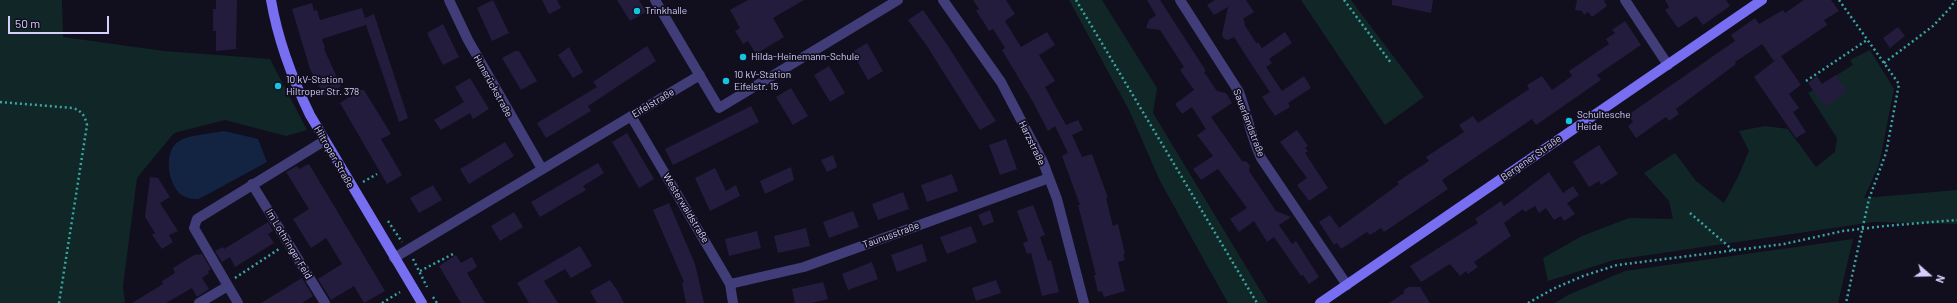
<!DOCTYPE html>
<meta charset="utf-8">
<style>
body{margin:0}
#map{position:relative;width:1957px;height:303px;overflow:hidden;background:#110e1e;font-family:Barlow,sans-serif}
canvas{display:block}
.north{position:absolute;left:1909px;top:255px;width:40px;height:40px;-webkit-text-stroke:3px #110e1e;paint-order:stroke;rotate:110deg;font-size:11px;font-weight:700;line-height:16px;text-align:center;color:#d5cffb}
.north::after{content:'';display:block;margin:auto;width:14px;height:18px;background:#d5cffb;clip-path:polygon(50% 0,100% 100%,50% 72%,0 100%)}
.scale{position:absolute;left:8px;top:16px;width:101px;height:18px;box-sizing:border-box;border:2px solid #d5cffb;border-top:0;padding-left:5px;font-size:12px;line-height:14px;white-space:nowrap;color:#d5cffb;-webkit-text-stroke:3px #110e1e;paint-order:stroke}
</style>
<div id="map">
<canvas width="1957" height="303"></canvas>
<div class="north">N</div>
<div class="scale">50 m</div>
</div>
<script>
const context = document.querySelector('canvas').getContext('2d');
context.lineJoin = 'round';
function fill(path, color) { context.fillStyle = color; context.fill(path, 'evenodd'); }
function stroke(path, color, width, dash) { context.strokeStyle = color; context.lineWidth = width; context.lineCap = dash ? 'butt' : 'round'; context.setLineDash(dash || []); context.stroke(path); }
function label(font, color, halo, rows, align = 'center') {
  context.font = font + ' Barlow,sans-serif'; context.lineWidth = 3.5; context.setLineDash([]); context.textBaseline = 'middle'; context.strokeStyle = halo; context.fillStyle = color; for (const [text, x, y, turn = 0] of rows) {
    context.save(); context.translate(x, y); context.rotate((+turn || 0) * Math.PI / 180); context.textAlign = isNaN(turn) ? turn : align; if (halo) context.strokeText(text, 0, 0); context.fillText(text, 0, 0); context.restore();
  }
}
fill(new Path2D(`
 M0,0H62L63,37L164,51L270,59L307,130L286,136L225,120L174,133L137,178L123,286L125,303H0Z
 M1069,0H1102L1157,88L1153,113L1268,303H1228L1160,181L1129,110Z
 M1301,0H1351L1424,97L1385,125Z
 M1870,50L1894,89L1879,165L1864,198L1957,190V224L1874,222L1614,260L1548,281L1543,258L1582,236L1629,218L1673,219L1669,201L1644,173L1675,153L1696,181L1724,203L1738,177L1749,151L1739,131L1765,126L1788,129L1816,167L1835,152L1837,138L1808,93L1853,65L1850,60Z
 M1853,239L1838,303H1555L1568,295L1625,271Z`), '#112727');
fill(new Path2D(`
 M224,131L258,139L267,162L199,199C192,199 184,198 179,193C167,180 163,149 181,140C190,135 214,133 224,131Z`), '#122442');
fill(new Path2D(`
 M216,0H237L236,49L216,51V31H213V9H216Z
 M493,0L509,33L492,41L477,8Z
 M542,0H557L561,8L549,14Z
 M617,0H639L646,12L630,21Z
 M748,0H804L773,18L784,37L756,54L748,41L743,44L735,31L740,28L730,10Z
 M973,0H1006L1015,14L1005,21L1021,47L1047,32L1055,45L1039,55L1055,81L1045,87L1066,125L1078,120L1083,130L1072,135L1082,157L1092,154L1108,198H1106L1113,226L1118,224L1125,254H1123L1125,260L1118,262L1125,291L1104,297L1102,291L1098,292L1094,275H1096L1078,205H1080L1062,156L1068,153L1055,126L1048,131L1033,102L1002,50L1005,48L993,29L989,31L983,21L976,11L979,9Z
 M1147,0H1160L1206,71L1204,72L1217,91L1226,93L1232,103L1211,117L1242,161L1247,162L1250,166L1249,171L1276,211L1291,217L1279,225L1292,244L1296,241L1319,277L1309,284L1303,275L1301,276L1274,237L1267,242L1254,221L1239,232L1230,219L1247,208L1218,169L1201,180L1193,169L1213,156L1197,135L1206,129L1192,107L1182,114L1175,104L1194,90L1180,70L1184,67L1160,30L1146,28L1149,20L1156,15Z
 M1215,0H1246L1254,12L1243,19L1245,23L1244,24L1257,44L1258,42L1262,48L1285,32L1292,43L1269,59L1272,63L1266,67L1282,91L1304,76L1311,88L1288,103L1290,107L1275,116L1262,97L1270,92L1250,62L1234,37L1228,40L1224,39L1222,35L1228,7L1214,15L1207,5Z
 M1392,0H1433L1431,13L1392,5Z
 M1577,0H1606L1604,1L1607,6L1592,17L1588,12L1584,15L1582,11L1575,10Z
 M1665,0H1726L1730,6L1703,25L1696,16L1678,28L1665,10L1669,7Z
 M1804,0H1831L1839,11L1824,20L1827,25L1774,61L1762,44L1735,62L1736,64L1676,109L1679,114L1669,121L1666,117L1636,138L1628,126L1633,122L1628,115L1735,41L1731,35L1755,18L1759,24L1783,10L1785,13Z
 M312,3L314,11L317,10L320,20L362,8L365,18L374,14L408,118L399,122L366,25L322,39L325,48L324,49L341,86L324,96L310,69L292,9Z
 M923,10L948,46L996,121L980,130L927,46L908,20Z
 M1625,21L1641,45L1597,75L1601,80L1536,125L1532,119L1442,180L1448,189L1384,232L1381,228L1370,235L1367,232L1341,249L1337,243L1334,245L1319,222L1330,215L1339,228L1399,184L1397,182L1429,161L1426,157L1464,132L1459,125L1473,116L1478,123L1529,89L1527,85L1542,76L1552,90L1572,76L1569,71L1609,44L1606,39L1615,33L1612,30Z
 M443,24L459,57L443,65L427,33Z
 M1898,27L1905,36L1890,48L1883,38Z
 M867,43L883,71L868,80L852,52Z
 M647,46L656,61L588,106L591,111L546,138L537,123L597,87L593,82Z
 M569,47L583,72L573,78L558,55Z
 M515,51H519L537,81L521,90L502,58Z
 M1781,56L1801,85L1789,94L1799,108L1793,112L1806,132L1796,138L1754,77Z
 M829,66L845,93L830,102L814,75Z
 M1836,75L1847,92L1825,107L1808,83L1817,76L1822,84Z
 M470,78L489,109L473,119L470,113L441,130L434,120L464,102L455,87Z
 M791,88L808,116L793,125L776,97Z
 M360,90H364L391,134L381,139L402,175L387,184L340,103Z
 M751,106L759,122L673,165L665,149Z
 M1297,130L1308,146L1305,148L1308,151L1305,153L1328,188L1309,201L1297,185L1307,178L1280,142Z
 M627,133L654,179L639,188L612,142Z
 M1006,139L1017,169L1000,175L989,145Z
 M505,142L514,156L469,184L460,169Z
 M1599,145L1618,174L1601,185L1599,181L1589,187L1573,162Z
 M833,155L837,167L827,172L821,160Z
 M598,163L604,173L583,186L586,190L540,217L531,202Z
 M309,164L385,291L364,303L354,286L331,300L318,279L342,264L326,238L311,248L293,219L309,209L286,172L297,166L299,169Z
 M791,167L794,180L765,194L760,181Z
 M715,168L726,191L736,185L740,196L710,211L695,178Z
 M1549,172L1563,193L1573,186L1579,195L1567,203L1575,214L1564,221L1561,216L1554,220L1546,208L1539,213L1535,206L1525,212L1523,209L1504,223L1511,236L1474,262L1478,267L1468,274L1466,271L1460,276L1450,264L1421,282L1410,266L1478,223L1475,219L1501,201L1504,206Z
 M952,174L958,191L927,202L921,185Z
 M150,177L158,178L170,197L160,203L178,231L169,235L173,242L162,249L152,235L155,233L145,217Z
 M433,185L442,200L419,213L410,198Z
 M903,192L909,209L878,220L872,204Z
 M669,203L695,264L704,303H686L682,283L684,282L653,210Z
 M1033,205L1045,235L1040,237L1048,261L1051,260L1059,292L1042,296L1031,253L1027,254L1023,243L1028,241L1017,211Z
 M990,210L994,222L983,226L978,215Z
 M853,211L859,227L829,238L823,222Z
 M514,212L523,227L500,241L491,226Z
 M268,222L273,231L268,234L274,243L235,267L230,257L222,262L215,251L223,247L224,249Z
 M971,226L977,242L947,254L940,237Z
 M806,228L810,246L778,253L774,236Z
 M757,231L761,248L729,256L725,239Z
 M922,244L927,261L897,272L891,255Z
 M580,246L592,266L571,278L565,269L544,281L558,303H529L517,283Z
 M202,254L211,269L208,271L209,273L202,278L209,289L197,297L192,288L166,303H132L163,284L162,281L175,273L173,268L194,255Z
 M456,255L461,263L472,257L477,267L467,273L485,303H461L439,266Z
 M872,262L878,279L848,290L842,274Z
 M302,278L313,296L302,303H261Z
 M610,280L617,290L624,303H597L590,291Z
 M996,280L1001,293L976,301L972,288Z
 M823,282L828,299L812,303H795L792,289Z
 M1408,287H1420L1430,303H1389L1404,293V290Z`), '#241c3d');
stroke(new Path2D(`
 M1076,0L1257,303
 M1344,0L1391,63
 M1839,0L1899,84L1886,153L1869,199L1846,303
 M1884,63L1933,26L1951,7L1955,0
 M1806,81L1867,40
 M0,102L73,108C82,111 85,116 87,125L59,303
 M363,182L377,174
 M1690,213L1734,251
 M388,221L402,242
 M413,259L427,287
 M420,271L453,254
 M235,278L279,249
 M433,297L437,303
 M382,303L400,292
 M1528,303L1553,289L1583,276L1617,265L1784,244L1843,231L1885,226L1957,220`), '#38a6a3', 2.5, [2, 3]);
stroke(new Path2D(`
 M449,0L468,40L542,169
 M655,0L719,108L898,0
 M943,0L1001,82L1043,162L1057,199L1084,303
 M1180,0L1239,92C1247,114 1251,137 1261,158L1347,285
 M1625,0L1668,65
 M631,116L730,284L733,303
 M252,184L325,303
 M394,258L700,75
 M730,284L804,267L1049,178
 M199,303L228,286
 M238,303L194,228L197,219L324,141`), '#413d79', 10);
stroke(new Path2D(`
 M271,0C278,41 292,78 310,115L422,303
 M1320,303L1762,0`), '#776ef2', 10);
for (const [x, y, r, color] of [
 [637,11,4,"#14c5e1"],
 [743,57,4,"#14c5e1"],
 [726,81,4,"#14c5e1"],
 [278,86,4,"#14c5e1"],
 [1569,121,4,"#14c5e1"]
]) { const dot = new Path2D(); dot.arc(x, y, r, 0, 2 * Math.PI); context.fillStyle = color; context.fill(dot); stroke(dot, '#110e1e', 1.5); }
label('10px', '#d5cffb', '#110e1e', [
 ["Trinkhalle",645,11],
 ["Hilda-Heinemann-Schule",751,57],
 ["10 kV-Station",734,75],
 ["Eifelstr. 15",734,87],
 ["10 kV-Station",286,80],
 ["Hiltroper Str. 378",286,92],
 ["Schultesche",1577,115],
 ["Heide",1577,127]
], 'left');
label('10px', '#d5cffb', '#110e1e', [
 ["Hunsrückstraße",493,86,61],
 ["Eifelstraße",653,103,-31],
 ["Sauerlandstraße",1249,123,69],
 ["Harzstraße",1032,143,64],
 ["Hiltroper Straße",334,157,60],
 ["Bergener Straße",1531,158,-35],
 ["Westerwaldstraße",686,208,59],
 ["Taunusstraße",891,235,-20],
 ["Im Lothringer Feld",289,244,59]
]);
</script>
